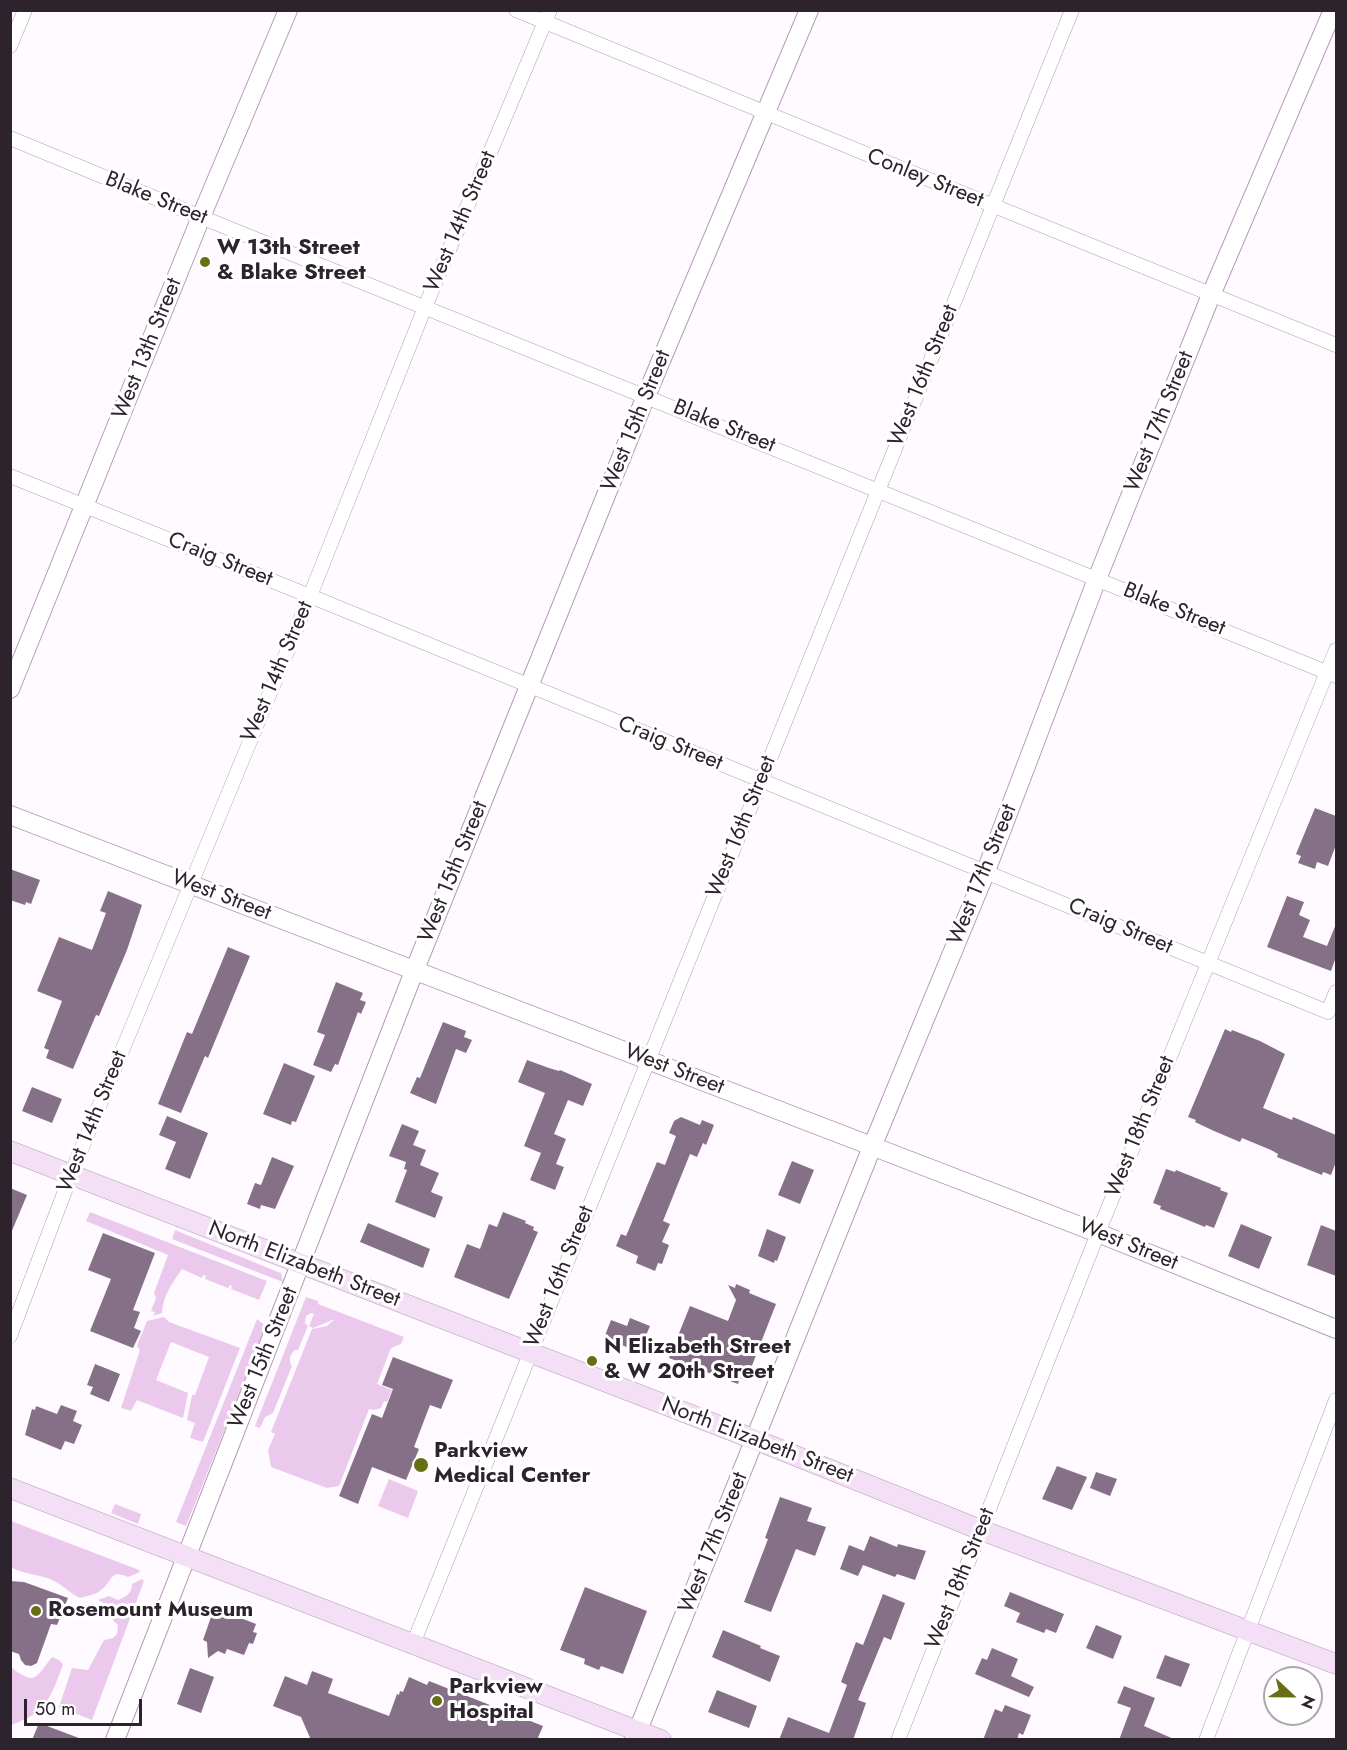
<!DOCTYPE html>
<style>
body{margin:0}
#map{position:relative;width:1347px;height:1750px;overflow:hidden;background:#fffaff;font-family:Jost,sans-serif}
canvas{display:block}
.frame{position:absolute;inset:0;border:12px solid #2d232d;pointer-events:none}
.north{position:absolute;left:1263px;top:1666px;width:60px;height:60px;box-sizing:border-box;background:#fff;border:2px solid #aba7ab;border-radius:50%;rotate:112deg;font-size:16px;font-weight:700;line-height:24px;text-align:center;color:#2d232d}
.north::after{content:'';display:block;margin:auto;width:21px;height:27px;background:#676e14;clip-path:polygon(50% 0,100% 100%,50% 72%,0 100%)}
.scale{position:absolute;left:24px;top:1699px;width:118px;height:27px;box-sizing:border-box;border:3px solid #2d232d;border-top:0;padding-left:8px;font-size:18px;line-height:21px;white-space:nowrap;color:#2d232d;-webkit-text-stroke:4px #fff;paint-order:stroke}
</style>
<div id="map">
<canvas width="1347" height="1750"></canvas>
<div class="frame"></div>
<div class="north">N</div>
<div class="scale">50 m</div>
</div>
<script>
const context = document.querySelector('canvas').getContext('2d');
context.lineJoin = 'round';
function fill(path, color) { context.fillStyle = color; context.fill(path, 'evenodd'); }
function stroke(path, color, width, dash) { context.strokeStyle = color; context.lineWidth = width; context.lineCap = dash ? 'butt' : 'round'; context.setLineDash(dash || []); context.stroke(path); }
function label(font, color, halo, rows, align = 'center') {
  context.font = font + ' Jost,sans-serif'; context.lineWidth = 6; context.setLineDash([]); context.textBaseline = 'middle'; context.strokeStyle = halo; context.fillStyle = color; for (const [text, x, y, turn = 0] of rows) {
    context.save(); context.translate(x, y); context.rotate((+turn || 0) * Math.PI / 180); context.textAlign = isNaN(turn) ? turn : align; if (halo) context.strokeText(text, 0, 0); context.fillText(text, 0, 0); context.restore();
  }
}
fill(new Path2D(`
 M90,1212L267,1281L259,1300L231,1289L232,1286L230,1285L228,1288L205,1279L206,1276L203,1275L202,1278L182,1269C174,1281 162,1296 162,1313L153,1316L155,1312L151,1311L156,1298L154,1293L168,1255L86,1221Z
 M175,1230L278,1272L281,1273L283,1282L172,1239Z
 M306,1297L318,1301V1304L404,1337L401,1344L391,1348L377,1384L392,1390L387,1402L384,1401L381,1408L374,1410L369,1409L339,1486L327,1488L271,1467L268,1450L275,1434L271,1432L312,1329L327,1326L335,1319L313,1328L309,1326L314,1314L311,1313L306,1316L305,1323L308,1326L298,1350H295C290,1354 288,1361 292,1366L273,1413L265,1417L260,1428L255,1426Z
 M164,1317L169,1322L240,1348L203,1442L190,1438L195,1423L187,1420L192,1395H195L209,1357L171,1342L156,1380L188,1393L183,1418L137,1400L131,1411L121,1408L140,1350L137,1346L147,1321Z
 M257,1319L266,1326L186,1526L176,1522Z
 M389,1479L418,1491L408,1518L378,1506Z
 M115,1504L141,1514L138,1524L111,1513Z
 M11,1521L139,1570L140,1572L128,1577C109,1568 112,1584 100,1591C95,1595 86,1596 80,1598C71,1594 63,1585 52,1580C39,1574 21,1574 11,1567Z
 M142,1579L144,1581L92,1720L59,1707L72,1668L88,1670L104,1640L113,1638L117,1634L118,1625L113,1620L108,1605L98,1600L109,1596L118,1600C126,1597 132,1593 132,1584Z
 M52,1657L59,1660L63,1664C51,1698 46,1713 11,1725V1667C36,1687 36,1677 52,1657Z`), '#eac9ec');
fill(new Path2D(`
 M1315,808L1336,816V845L1328,866L1317,862L1315,869L1298,863L1301,856L1296,854Z
 M10,869L40,880L31,904L26,902L25,905L10,900Z
 M108,891L142,905L127,950L99,1016L96,1015L73,1069L46,1058L49,1050L44,1048L62,1001L37,991L59,937L92,950L106,913L100,911Z
 M1287,896L1304,902L1299,915L1310,920L1303,937L1327,946L1336,924V957L1331,971L1267,947Z
 M228,947L250,956L208,1058L205,1056L181,1113L158,1104L187,1032L192,1034Z
 M336,982L363,993L360,1000L366,1002L361,1014L358,1012L338,1065L335,1064L331,1072L313,1065L325,1035L317,1032Z
 M443,1022L466,1031L464,1037L472,1040L466,1053L456,1049L436,1104L410,1093L417,1077L420,1078Z
 M1225,1029L1231,1032L1232,1030L1260,1041L1285,1054L1263,1108L1292,1120L1293,1117L1336,1135V1162L1331,1175L1323,1172L1322,1175L1277,1157L1278,1154L1271,1150L1242,1138L1240,1142L1214,1131L1195,1122L1196,1120L1188,1117Z
 M527,1060L549,1068L559,1071L560,1070L592,1084L583,1106L568,1100L554,1134L566,1139L556,1164L564,1167L555,1190L530,1180L541,1153L524,1146L545,1093L518,1082Z
 M284,1063L315,1076L296,1122L292,1121L291,1125L263,1114Z
 M32,1087L62,1099L52,1123L22,1111Z
 M167,1116L208,1133L190,1179L165,1169L176,1142L159,1135Z
 M681,1117L700,1125L702,1120L714,1125L706,1145L703,1143L697,1157L690,1154L663,1221L670,1224L662,1242L669,1245L662,1264L658,1263L655,1271L636,1263L638,1256L616,1246L621,1234L626,1236L629,1229L657,1162L665,1165L676,1136L669,1133L674,1121Z
 M402,1124L419,1131L413,1145L426,1150L420,1165L439,1173L431,1192L443,1197L435,1218L395,1202L407,1170L404,1169L406,1162L389,1156Z
 M272,1157L294,1166L275,1209L261,1205L260,1209L247,1204L255,1183L261,1185Z
 M792,1161L814,1170L800,1204L778,1195Z
 M1166,1169L1175,1172L1176,1170L1221,1188L1220,1190L1228,1193L1214,1228L1206,1225L1205,1227L1178,1216L1160,1209L1161,1206L1153,1203Z
 M10,1188L27,1195L11,1233H10Z
 M503,1212L526,1221L525,1223L534,1227L533,1230L538,1232L509,1299L454,1277L467,1244L480,1249L489,1224L497,1227Z
 M368,1223L430,1249L423,1268L360,1242Z
 M1241,1224L1272,1237L1259,1269L1228,1256Z
 M1321,1225L1336,1231V1276L1307,1265Z
 M767,1229L786,1237L777,1261L775,1260L774,1263L758,1256Z
 M103,1233L155,1253L133,1310L140,1312L134,1328L141,1331L133,1348L90,1331L111,1279L88,1270Z
 M736,1284L750,1290L749,1293L776,1304L746,1381L740,1378L738,1384L669,1358L690,1306L728,1321L736,1300L728,1285L735,1288Z
 M630,1318L650,1326L639,1352L604,1338L611,1320L627,1326Z
 M393,1357L453,1380L441,1409L430,1405L414,1447L419,1449L406,1480L372,1467L358,1504L339,1496L372,1414L382,1418L393,1389L382,1385Z
 M95,1364L120,1374L109,1402L90,1394L93,1387L87,1385Z
 M61,1405L77,1411L73,1421L82,1425L74,1444L65,1441L61,1450L25,1435L32,1409L35,1410L36,1406L57,1414Z
 M1057,1466L1087,1477L1072,1510L1042,1499Z
 M1096,1472L1117,1479L1110,1496L1090,1488Z
 M780,1497L812,1508L807,1521L826,1527L815,1556L796,1549L771,1612L744,1602L768,1539L765,1538Z
 M870,1536L897,1547L898,1544L926,1551L915,1580L897,1574L895,1577L863,1565L858,1576L840,1569L849,1545L864,1551Z
 M10,1581L24,1582L68,1598L57,1625L51,1624L37,1663L31,1666L25,1665L21,1660L19,1654L10,1651Z
 M585,1587L647,1611L623,1674L601,1666L599,1670L584,1664L585,1659L560,1650Z
 M1010,1592L1064,1614L1056,1633L1046,1629L1044,1633L1016,1622L1020,1613L1004,1606Z
 M883,1594L905,1603L891,1640L884,1637L858,1700L866,1703L853,1740H779L788,1717L829,1733L847,1685L841,1682L856,1642L863,1645Z
 M220,1610L256,1624L253,1632L257,1633L253,1644L249,1643L244,1655L227,1649L225,1654L218,1651L208,1658L207,1642L203,1640L211,1617L216,1619Z
 M1096,1625L1122,1636L1113,1659L1086,1648Z
 M723,1630L761,1646L760,1648L780,1656L770,1682L712,1657Z
 M992,1648L1018,1659L1011,1676L1034,1687L1029,1697L975,1674L982,1658L987,1660Z
 M1165,1655L1190,1664L1181,1687L1156,1678Z
 M190,1668L214,1677L201,1713L177,1704Z
 M312,1671L333,1679L328,1693L389,1716L397,1694L399,1695L400,1691L403,1692L409,1677L427,1685L429,1681L543,1726L537,1740H311L301,1717L273,1706L285,1676L307,1685Z
 M1124,1686L1155,1698L1144,1726L1176,1740H1119L1131,1708L1117,1703Z
 M717,1690L757,1706L749,1728L708,1712Z
 M1005,1705L1031,1715L1023,1735L1019,1733L1017,1740H983L995,1709L1002,1712Z
 M39,1723L79,1738V1740H32Z`), '#867088');
const minor = new Path2D(`
 M516,10C789,123 1062,234 1336,345
 M10,46L25,10
 M10,138L201,217L1336,676
 M10,476L310,596L1328,1012L1336,992
 M10,1336L74,1167L310,596L425,307L550,10
 M413,1644L1072,10
 M898,1740L1098,1233L1336,650
 M1206,1740L1336,1400`);
const tertiary = new Path2D(`
 M10,689L201,217L288,10
 M10,815L1098,1233L1336,1329
 M115,1740L415,969L646,396L809,10
 M634,1740L872,1147L986,871L1097,579L1211,295L1333,10`);
const secondary = new Path2D(`
 M10,1151L756,1440L981,1530L1336,1664
 M10,1488L661,1740`);
stroke(minor, '#b49db6', 15);
stroke(tertiary, '#b49db6', 20);
stroke(secondary, '#b49db6', 21);
stroke(minor, '#fff', 14);
stroke(tertiary, '#fff', 18);
stroke(secondary, '#f5dff7', 20);
for (const [x, y, r, color] of [
 [205,262,6,"#676e14"],
 [592,1361,6,"#676e14"],
 [421,1465,8,"#676e14"],
 [36,1611,6,"#676e14"],
 [437,1701,6,"#676e14"]
]) { const dot = new Path2D(); dot.arc(x, y, r, 0, 2 * Math.PI); context.fillStyle = color; context.fill(dot); stroke(dot, '#fff', 2); }
label('22px', '#2d232d', '#fff', [
 ["Conley Street",925,179,22],
 ["Blake Street",156,199,22],
 ["West 14th Street",461,222,-67],
 ["West 13th Street",148,349,-68],
 ["West 16th Street",924,376,-68],
 ["West 15th Street",637,421,-68],
 ["West 17th Street",1160,422,-68],
 ["Blake Street",724,427,22],
 ["Craig Street",220,560,22],
 ["Blake Street",1174,610,22],
 ["West 14th Street",278,672,-67],
 ["Craig Street",670,744,22],
 ["West 16th Street",742,827,-68],
 ["West 15th Street",454,872,-68],
 ["West 17th Street",983,875,-68],
 ["West Street",221,896,21],
 ["Craig Street",1120,927,23],
 ["West Street",674,1070,21],
 ["West 14th Street",93,1122,-68],
 ["West 18th Street",1141,1127,-68],
 ["West Street",1128,1245,22],
 ["North Elizabeth Street",304,1265,21],
 ["West 16th Street",560,1277,-68],
 ["West 15th Street",264,1358,-68],
 ["North Elizabeth Street",757,1441,21],
 ["West 17th Street",714,1543,-68],
 ["West 18th Street",961,1579,-68]
]);
label('bold 22px', '#2d232d', '#fff', [
 ["W 13th Street",217,249],
 ["& Blake Street",217,274],
 ["N Elizabeth Street",604,1348],
 ["& W 20th Street",604,1373],
 ["Parkview",434,1452],
 ["Medical Center",434,1477],
 ["Rosemount Museum",48,1611],
 ["Parkview",449,1688],
 ["Hospital",449,1713]
], 'left');
</script>
